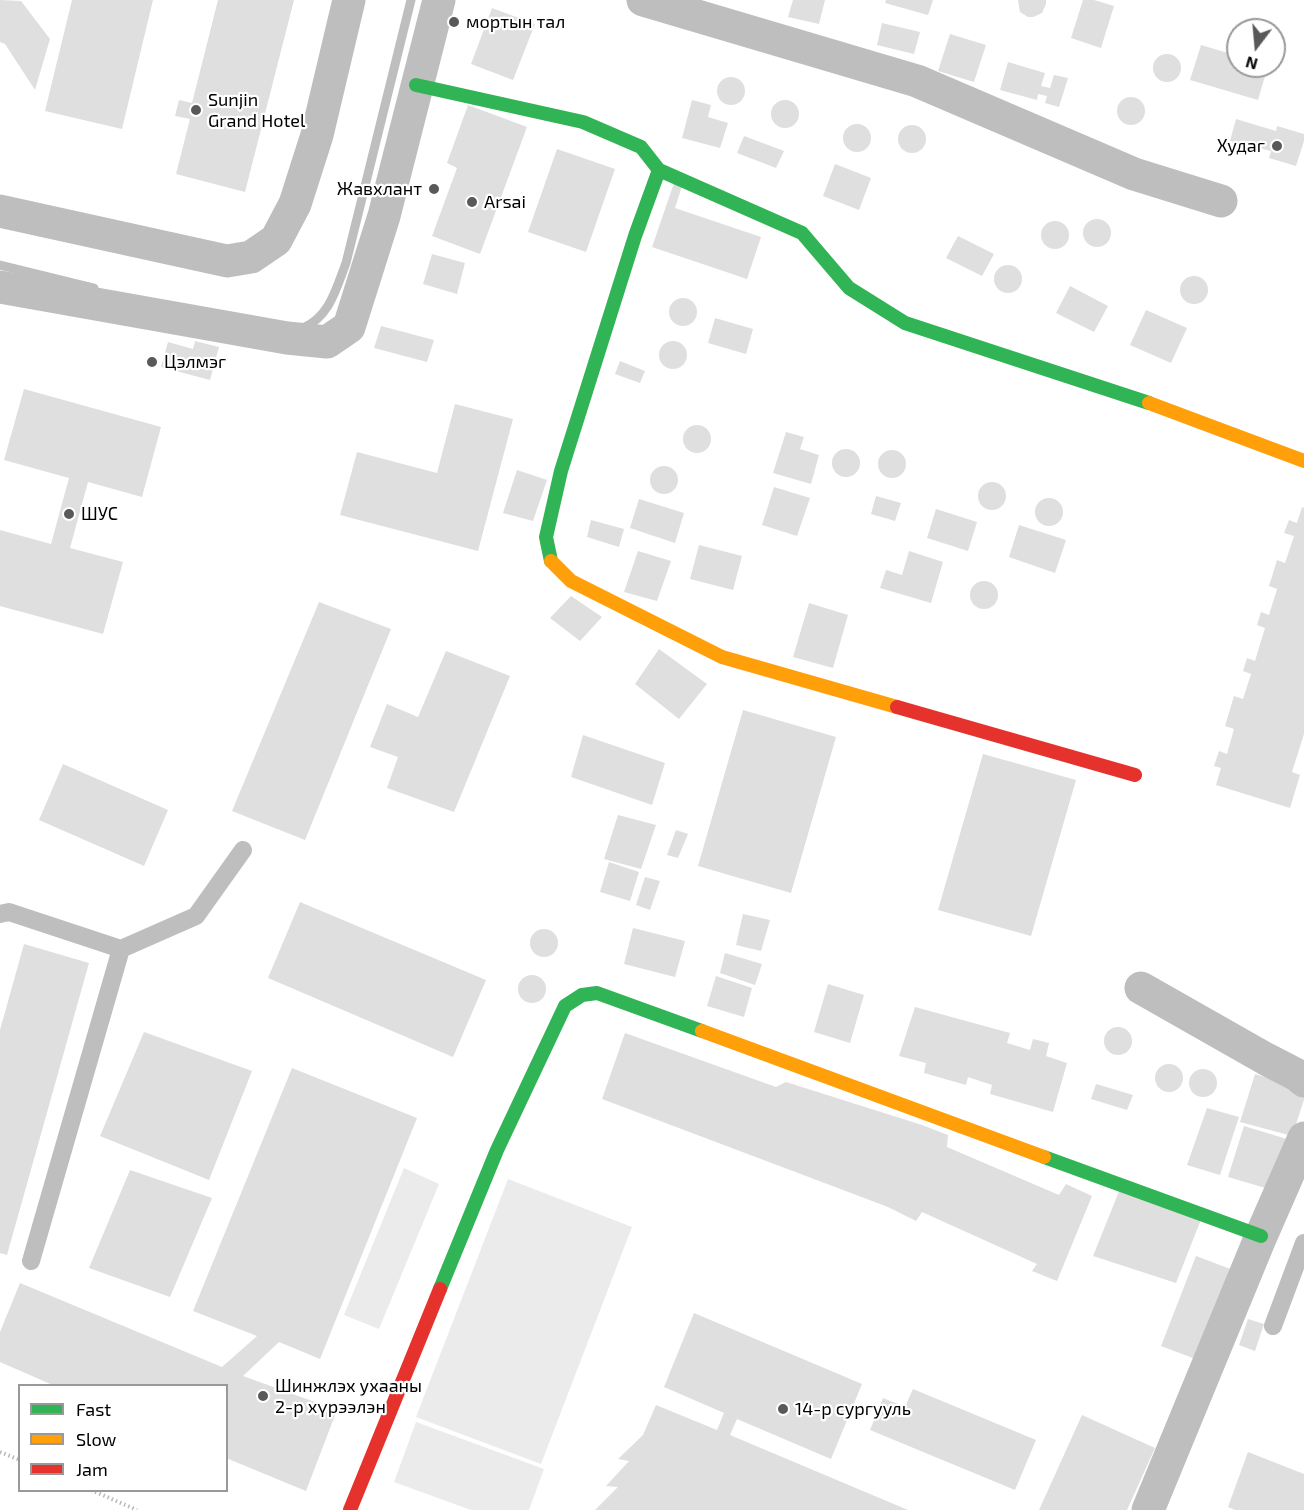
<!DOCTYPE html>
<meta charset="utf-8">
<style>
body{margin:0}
#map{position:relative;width:1304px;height:1510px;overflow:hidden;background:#fff;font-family:"Exo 2",sans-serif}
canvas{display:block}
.legend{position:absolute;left:18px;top:1384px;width:210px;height:108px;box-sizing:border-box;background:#fff;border:2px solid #999;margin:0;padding:8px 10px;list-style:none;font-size:18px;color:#000}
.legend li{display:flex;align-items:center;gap:12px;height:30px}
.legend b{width:30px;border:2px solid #999}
.north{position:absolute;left:1226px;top:18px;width:60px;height:60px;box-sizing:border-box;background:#fff;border:2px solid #999;border-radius:50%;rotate:196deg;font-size:16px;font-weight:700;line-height:24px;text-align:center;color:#000}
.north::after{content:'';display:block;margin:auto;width:21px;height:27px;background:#595959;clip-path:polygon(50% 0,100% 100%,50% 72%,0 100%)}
</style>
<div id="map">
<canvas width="1304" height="1510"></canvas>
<ul class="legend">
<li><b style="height:8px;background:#30b455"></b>Fast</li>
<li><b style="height:8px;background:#ff9f0a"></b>Slow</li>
<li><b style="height:8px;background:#e5322d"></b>Jam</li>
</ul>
<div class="north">N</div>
</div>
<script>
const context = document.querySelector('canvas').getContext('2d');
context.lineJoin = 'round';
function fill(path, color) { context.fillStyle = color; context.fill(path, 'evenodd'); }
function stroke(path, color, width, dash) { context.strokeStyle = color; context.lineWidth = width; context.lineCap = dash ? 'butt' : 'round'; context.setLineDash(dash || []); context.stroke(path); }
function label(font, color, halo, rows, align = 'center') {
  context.font = font + ' "Exo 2",sans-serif'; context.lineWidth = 4.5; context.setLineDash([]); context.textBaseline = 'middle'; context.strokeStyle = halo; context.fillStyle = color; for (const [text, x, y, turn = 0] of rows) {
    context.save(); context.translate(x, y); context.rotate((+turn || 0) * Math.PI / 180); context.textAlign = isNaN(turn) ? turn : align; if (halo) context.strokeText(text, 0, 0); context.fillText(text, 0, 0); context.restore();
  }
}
fill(new Path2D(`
 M404,1168L439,1184L379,1329L344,1315Z
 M508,1179L632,1227L541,1464L416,1417Z
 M416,1422L544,1469L529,1510H471L394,1482Z`), '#ebebeb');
stroke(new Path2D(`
 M0,265L94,288
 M303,328C330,316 336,289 346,263L411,0`), '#bebebe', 9);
fill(new Path2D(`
 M0,0L21,1L50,39L35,90L5,44L0,42Z
 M72,0H153L122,129L45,111Z
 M218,0H294L245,192L176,174L190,119L175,116L179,100L192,103Z
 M793,0H825L819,24L788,17Z
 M886,0H933L928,15L885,3Z
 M1018,0H1046V4L1042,13L1033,17H1028L1020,12Z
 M1083,0H1094L1114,6L1101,48L1071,38Z
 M492,8L535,24L513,80L471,64Z
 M882,23L920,32L914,54L877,45Z
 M950,34L986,45L974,82L938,71Z
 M1201,45L1238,56V66H1268L1258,100L1190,80Z
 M1153 68a14 14 0 1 1 28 0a14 14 0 1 1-28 0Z
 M1008,62L1045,73L1041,86L1050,88L1054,75L1068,78L1059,107L1045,103L1047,96L1038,94L1037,100L1000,90Z
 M717 91a14 14 0 1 1 28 0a14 14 0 1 1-28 0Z
 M1117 111a14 14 0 1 1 28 0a14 14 0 1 1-28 0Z
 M771 114a14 14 0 1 1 28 0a14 14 0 1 1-28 0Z
 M692,100L711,105L708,117L728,123L720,148L682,138Z
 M468,105L527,127L480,254L432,236L457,168L447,163Z
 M1236,119L1276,131L1277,126L1304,134V141L1296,166L1269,158L1271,151L1230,141Z
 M843 138a14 14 0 1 1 28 0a14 14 0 1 1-28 0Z
 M898 139a14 14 0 1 1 28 0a14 14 0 1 1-28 0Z
 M744,136L784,151L776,168L737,153Z
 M557,149L615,169L586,252L528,232Z
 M835,164L871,178L859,210L823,196Z
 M674,183L682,186L675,208L761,237L747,279L652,247Z
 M1083 233a14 14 0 1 1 28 0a14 14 0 1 1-28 0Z
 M1041 235a14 14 0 1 1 28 0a14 14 0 1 1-28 0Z
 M958,236L994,254L982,276L946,258Z
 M432,254L465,263L457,294L423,284Z
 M994 279a14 14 0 1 1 28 0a14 14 0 1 1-28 0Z
 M1180 290a14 14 0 1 1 28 0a14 14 0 1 1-28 0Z
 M1070,286L1108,306L1094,332L1056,313Z
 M669 312a14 14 0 1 1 28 0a14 14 0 1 1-28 0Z
 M1146,310L1187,328L1171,363L1130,345Z
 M715,318L753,329L746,354L708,343Z
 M381,326L434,340L427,362L374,348Z
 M659 355a14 14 0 1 1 28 0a14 14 0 1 1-28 0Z
 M195,341L219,347L210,380L161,367L168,342L193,349Z
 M620,361L645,371L640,383L615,374Z
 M24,389L161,427L142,497L88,482L70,548L123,562L103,634L0,606V530L51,544L69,478L4,460Z
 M455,404L513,419L478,551L340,515L357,452L437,473Z
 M683 439a14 14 0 1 1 28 0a14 14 0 1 1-28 0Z
 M786,432L804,437L800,449L819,455L811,484L773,473Z
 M832 463a14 14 0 1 1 28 0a14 14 0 1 1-28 0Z
 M878 464a14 14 0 1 1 28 0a14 14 0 1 1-28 0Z
 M650 480a14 14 0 1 1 28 0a14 14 0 1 1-28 0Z
 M517,470L547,480L533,521L503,513Z
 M978 496a14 14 0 1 1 28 0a14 14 0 1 1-28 0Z
 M774,487L810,498L797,536L762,525Z
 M876,496L901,503L895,521L871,514Z
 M1035 512a14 14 0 1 1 28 0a14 14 0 1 1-28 0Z
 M639,499L684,513L675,543L630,528Z
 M1302,507L1304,508V734L1292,772L1300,775L1290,808L1216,785L1221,768L1214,766L1219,751L1227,754L1234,729L1225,726L1234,696L1243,699L1251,674L1243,671L1247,658L1255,661L1265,628L1257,625L1261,612L1269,615L1277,589L1269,586L1277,560L1285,563L1294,536L1284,533L1289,520L1297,523Z
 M936,509L977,522L968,551L927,538Z
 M591,520L624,529L619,547L587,537Z
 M1019,525L1066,540L1055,573L1009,557Z
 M699,545L742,556L733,590L690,579Z
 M638,551L671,561L657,601L624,592Z
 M909,551L943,562L931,603L880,588L886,570L902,575Z
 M970 595a14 14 0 1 1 28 0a14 14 0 1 1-28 0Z
 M571,596L602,617L580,641L550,618Z
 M319,602L391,629L305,840L232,811Z
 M809,603L848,615L833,668L793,657Z
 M659,649L707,684L679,719L635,684Z
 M446,651L510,676L454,812L387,788L398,757L370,747L387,704L418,717Z
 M743,710L836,737L791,893L698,866Z
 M583,735L665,763L652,805L571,777Z
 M983,754L1076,780L1031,936L938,910Z
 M63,764L168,810L144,866L39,820Z
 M618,815L656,825L641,869L604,859Z
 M676,830L688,834L678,858L667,855Z
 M609,862L639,872L630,901L600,892Z
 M645,877L660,881L650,910L636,905Z
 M300,902L486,980L453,1057L268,978Z
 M743,914L770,920L761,951L736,945Z
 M633,928L685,941L675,977L624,964Z
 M530 943a14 14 0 1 1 28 0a14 14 0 1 1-28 0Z
 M24,944L89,963L7,1255L0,1253V1030Z
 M725,953L762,964L755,985L720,973Z
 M518 989a14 14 0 1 1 28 0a14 14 0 1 1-28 0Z
 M716,976L752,988L744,1017L707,1006Z
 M828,984L864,995L850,1043L814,1032Z
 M915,1007L1010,1033L1007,1043L1030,1050L1033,1039L1049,1043L1046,1056L1067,1063L1053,1112L990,1094L992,1085L968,1077L966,1085L924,1073L926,1063L899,1056Z
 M1104 1041a14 14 0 1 1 28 0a14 14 0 1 1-28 0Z
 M144,1032L252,1071L209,1180L100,1136Z
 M625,1033L776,1087L786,1082L922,1125L948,1135L947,1147L1059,1195L1066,1184L1092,1196L1057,1281L1032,1271L1037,1264L922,1212L916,1221L888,1207L602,1099Z
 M1155 1078a14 14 0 1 1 28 0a14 14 0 1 1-28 0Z
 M292,1068L417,1118L320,1359L279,1342L243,1376L337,1410L306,1491L226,1458V1386H55L0,1362V1332L20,1283L222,1367L257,1336L193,1311Z
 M1189 1083a14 14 0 1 1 28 0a14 14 0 1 1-28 0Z
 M1255,1074L1304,1089V1100L1292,1136L1240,1122Z
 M1096,1084L1133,1095L1127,1110L1091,1099Z
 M1207,1108L1239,1117L1220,1175L1187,1165Z
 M1244,1126L1290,1140L1272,1190L1228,1177Z
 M130,1170L212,1198L170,1297L89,1268Z
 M1120,1189L1202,1217L1176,1283L1093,1256Z
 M1196,1256L1233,1270L1198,1360L1161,1346Z
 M694,1313L862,1384L831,1459L737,1419L730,1435L908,1510H595L618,1487L606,1486L629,1461L618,1459L643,1435L656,1405L717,1430L724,1413L664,1387Z
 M1248,1319L1264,1324L1255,1351L1239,1345Z
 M913,1389L1036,1440L1015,1490L870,1430L883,1398L905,1407Z
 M1082,1415L1155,1448L1127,1510H1039Z
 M1248,1452L1304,1474V1510H1235L1228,1507Z`), '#dfdfdf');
stroke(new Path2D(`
 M0,1452L20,1460
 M91,1490L137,1510`), '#b9b9b9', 4, [1.5, 3]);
stroke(new Path2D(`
 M0,914L9,912L121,949L196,916L243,850
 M31,1261L121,949
 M1273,1326L1304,1243`), '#bebebe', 18);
stroke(new Path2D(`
 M643,0L917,81L1134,174L1221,201
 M0,211L227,261L251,257L276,240L295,204L317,135L349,0
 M0,287L287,338L327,342L349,327L384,216L439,0
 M1141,988L1266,1059L1297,1075L1304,1081
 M1148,1510L1261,1236L1304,1138`), '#bebebe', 33);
stroke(new Path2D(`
 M416,85L583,122L641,147L659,170L802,233L849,288L905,323L1149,403
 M551,561L546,537L561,471L635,236L659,170
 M1044,1157L1261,1236
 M440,1289L497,1150L565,1006L582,995L597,993L702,1031`), '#30b455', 14);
stroke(new Path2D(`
 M1149,403L1304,461
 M551,561L571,581L722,657L897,707
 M702,1031L1044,1157`), '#ff9f0a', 14);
stroke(new Path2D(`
 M897,707L1135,775
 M350,1510L440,1289`), '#e5322d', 14);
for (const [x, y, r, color] of [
 [454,22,6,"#595959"],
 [196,110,6,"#595959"],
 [1277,146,6,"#595959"],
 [434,189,6,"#595959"],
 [472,202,6,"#595959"],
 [152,362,6,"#595959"],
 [69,514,6,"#595959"],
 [263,1396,6,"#595959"],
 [783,1409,6,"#595959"]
]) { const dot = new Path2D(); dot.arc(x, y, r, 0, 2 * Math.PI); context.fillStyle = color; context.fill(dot); stroke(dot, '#fff', 2); }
label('18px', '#000', '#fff', [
 ["мортын тал",466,22],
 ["Sunjin",208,100],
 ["Grand Hotel",208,121],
 ["Худаг",1265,146,"right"],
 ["Жавхлант",422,189,"right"],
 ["Arsai",484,202],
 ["Цэлмэг",164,362],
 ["ШУС",81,514],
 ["Шинжлэх ухааны",275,1386],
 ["2-р хүрээлэн",275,1407],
 ["14-р сургууль",795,1409]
], 'left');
</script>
